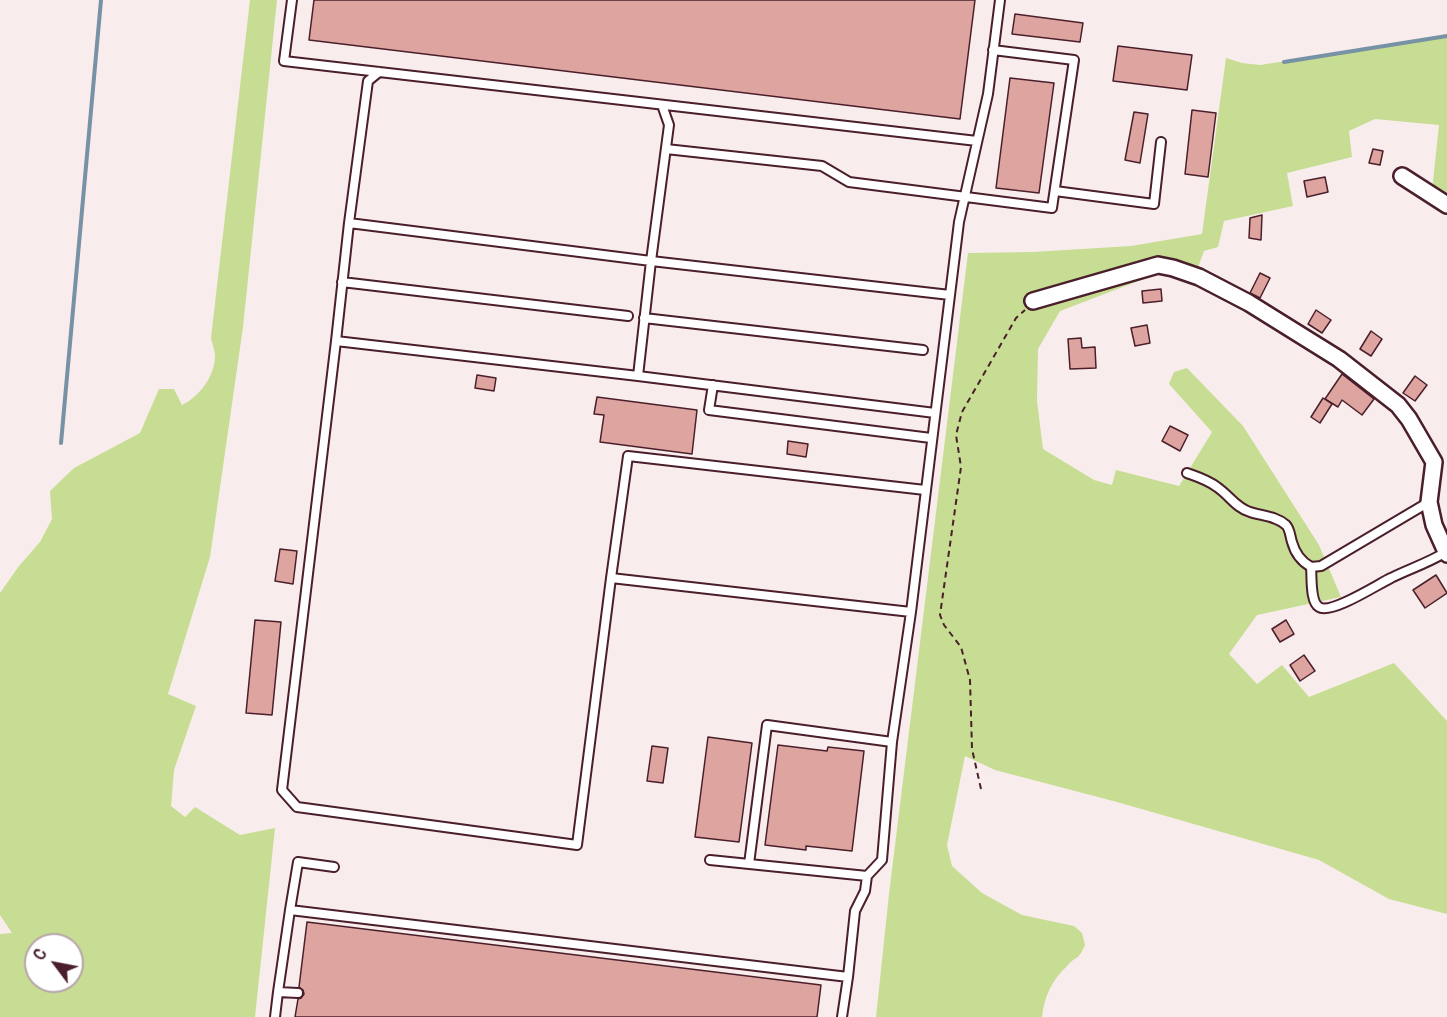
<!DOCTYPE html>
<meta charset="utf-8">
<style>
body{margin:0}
#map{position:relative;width:1447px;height:1017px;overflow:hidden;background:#f8edec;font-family:Pangolin,sans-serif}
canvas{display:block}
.north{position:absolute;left:24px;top:933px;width:60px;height:60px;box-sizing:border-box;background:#fff;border:2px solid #b7a5aa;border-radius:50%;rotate:302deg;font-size:16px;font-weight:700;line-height:24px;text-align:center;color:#4a1f2b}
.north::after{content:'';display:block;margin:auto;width:21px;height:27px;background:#4a1f2b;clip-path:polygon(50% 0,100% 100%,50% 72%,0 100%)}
</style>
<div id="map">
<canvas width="1447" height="1017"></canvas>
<div class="north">С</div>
</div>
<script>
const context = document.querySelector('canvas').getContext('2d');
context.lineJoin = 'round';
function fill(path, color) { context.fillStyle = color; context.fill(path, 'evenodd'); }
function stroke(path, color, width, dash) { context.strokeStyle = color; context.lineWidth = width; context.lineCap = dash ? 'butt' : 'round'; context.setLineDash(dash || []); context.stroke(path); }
fill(new Path2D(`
 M250,0H277L243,327L210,557L168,694L196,706L174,770L171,806L185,817L195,807L240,835L275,828L255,1017H0V934L12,933L0,915V593L19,566L40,542L52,519L50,491L74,468L140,433L159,389H174L182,405C199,397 215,376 215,356C215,351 212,343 211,338ZM36,945H72V981H36Z
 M1447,36V210L1431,200L1439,125L1375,119L1349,131L1352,157L1287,173L1293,206L1224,221L1218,247L1204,251L1193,281L1157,274L1060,311L1038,349L1037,401L1043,449L1094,480L1112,485L1116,470L1179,486L1212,432L1169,384L1174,372L1187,368L1243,426L1319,545L1341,597L1257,615L1229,654L1257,684L1282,665L1309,697L1394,663L1447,721V914L1389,899L1319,860L1117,802L995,770L965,756L947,845L952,866L982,893L1022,915L1074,926L1082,933L1085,945C1078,961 1077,955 1067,966C1052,980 1044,997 1042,1017H876L889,894L968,253L1033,252L1131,246L1202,234L1226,58L1242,63L1260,65Z`), '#c7dd93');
stroke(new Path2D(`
 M1284,62L1447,36
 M61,443L101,0`), '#7791a5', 4);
const building = new Path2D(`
 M314,0H975L960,119L309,40Z
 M1015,14L1083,23L1080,42L1012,34Z
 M1118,46L1192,55L1187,90L1113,81Z
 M1010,78L1054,83L1039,193L996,188Z
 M1192,110L1216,113L1208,177L1185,174Z
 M1134,112L1148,114L1140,163L1125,160Z
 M1373,149L1383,151L1380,165L1369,163Z
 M1325,177L1328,192L1307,197L1304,181Z
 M1262,215L1261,240L1249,238L1250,218Z
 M1260,273L1270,278L1260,298L1250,293Z
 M1161,289L1162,301L1143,303L1142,291Z
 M1316,310L1331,320L1322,333L1308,324Z
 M1147,325L1150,343L1135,346L1131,328Z
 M1371,331L1382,339L1371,356L1360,349Z
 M1081,338L1082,348L1095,347L1096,368L1070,369L1068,339Z
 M1342,374L1374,399L1362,415L1342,400L1338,407L1325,399Z
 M477,375L496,378L494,391L475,388Z
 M1415,376L1427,385L1415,401L1403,393Z
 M597,397L697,410L692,454L600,442L604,415L594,414Z
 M1323,398L1332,404L1320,423L1311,417Z
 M1170,426L1188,435L1180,451L1162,441Z
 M788,441L808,444L806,457L787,454Z
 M280,549L297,551L293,584L275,581Z
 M1436,575L1447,593L1425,608L1413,590Z
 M255,620L281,622L272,715L246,713Z
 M1286,620L1294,634L1280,642L1272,629Z
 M1304,655L1315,671L1300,681L1290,665Z
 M708,737L752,743L739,842L695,837Z
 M778,745L827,751L828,747L864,751L852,851L806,846V850L765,845Z
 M652,746L668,748L663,783L647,781Z
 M307,922L821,985L817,1017H295L298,999L301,998L304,994L303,990L299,987Z`);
fill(building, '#dea49f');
stroke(building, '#4a1f2b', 1.5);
const service = new Path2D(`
 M292,0L284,61L977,141
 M379,72L368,81L349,223L651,261L669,125L662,105
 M666,149L822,166L849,182L1052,208L1074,60L993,50
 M1055,191L1154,204L1161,142
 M349,223L336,341L638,376L651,261L950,295
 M342,282L628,316
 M644,318L923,350
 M336,341L282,790L297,807L577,845L611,578
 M638,376L935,413
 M713,385L709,410L931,438
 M1187,473C1198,477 1208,480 1217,487C1229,495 1236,508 1250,512C1262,516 1276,516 1286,525C1290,529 1290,536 1292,542C1295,553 1302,562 1311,567L1321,566L1429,502
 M1311,567C1312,577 1310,602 1319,607C1331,615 1378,584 1391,578C1409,569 1428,563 1446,552
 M911,612L611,578L628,456L925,490
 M892,742L911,612L959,222L988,94L1000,0
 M710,860L867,876L865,891L855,911L848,977
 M749,864L767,725L892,742L882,860L867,876
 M334,867L298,862L290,910L848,977L842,1017
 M290,910L278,992L298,993
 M275,1017L278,992`);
const minor = new Path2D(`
 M1402,176L1447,205
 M1033,301L1158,265L1173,268L1199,277L1249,303L1339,359L1398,405L1409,419L1434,462L1429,502L1434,525L1447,554`);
stroke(service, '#4a1f2b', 12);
stroke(minor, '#4a1f2b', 20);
stroke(new Path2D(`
 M981,789L972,749L970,680L961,647L944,625L940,615L961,467L956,435L962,412L1016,318L1025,310`), '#4a1f2b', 2, [6, 4.5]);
stroke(service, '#fff', 8);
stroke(minor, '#fff', 15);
</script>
